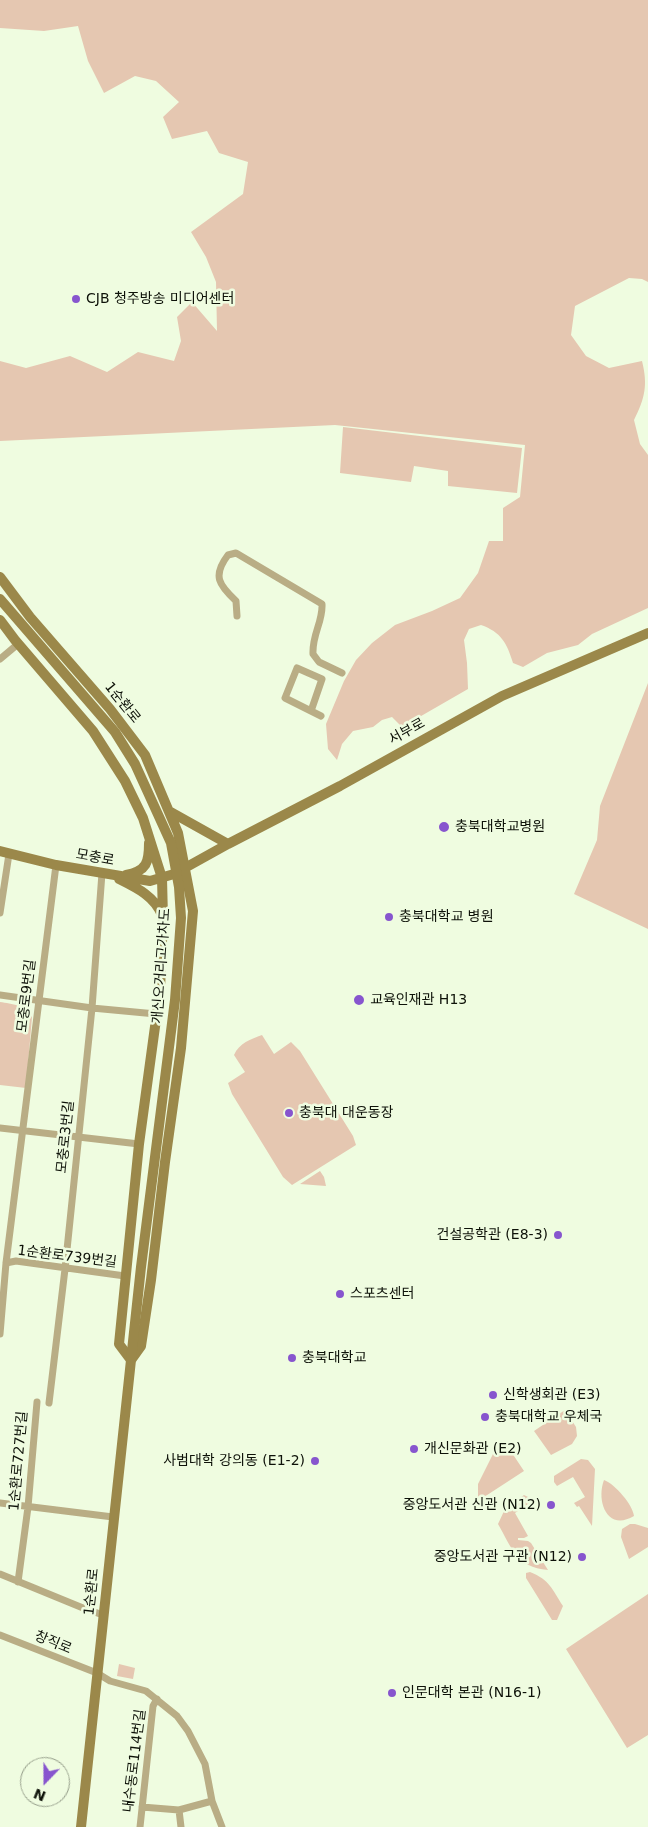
<!DOCTYPE html>
<meta charset="utf-8">
<style>
body{margin:0}
#map{position:relative;width:648px;height:1827px;overflow:hidden;background:#effce0;font-family:"DejaVu Sans",sans-serif}
canvas{display:block}
.north{position:absolute;left:20px;top:1757px;width:50px;height:50px;box-sizing:border-box;background:#effce0;border:1px solid #959e8a;border-radius:50%;rotate:202deg;font-size:14px;font-weight:700;line-height:20px;text-align:center;color:#0e1209}
.north::after{content:'';display:block;margin:auto;width:18px;height:22px;background:#8755ce;clip-path:polygon(50% 0,100% 100%,50% 72%,0 100%)}
</style>
<div id="map">
<canvas width="648" height="1827"></canvas>
<div class="north">N</div>
</div>
<script>
const context = document.querySelector('canvas').getContext('2d');
context.lineJoin = 'round';
function fill(path, color) { context.fillStyle = color; context.fill(path, 'evenodd'); }
function stroke(path, color, width, dash) { context.strokeStyle = color; context.lineWidth = width; context.lineCap = dash ? 'butt' : 'round'; context.setLineDash(dash || []); context.stroke(path); }
function label(font, color, halo, rows, align = 'center') {
  context.font = font + ' "DejaVu Sans","Noto Sans KR",sans-serif'; context.lineWidth = 5; context.setLineDash([]); context.textBaseline = 'middle'; context.strokeStyle = halo; context.fillStyle = color; for (const [text, x, y, turn = 0] of rows) {
    context.save(); context.translate(x, y); context.rotate((+turn || 0) * Math.PI / 180); context.textAlign = isNaN(turn) ? turn : align; if (halo) context.strokeText(text, 0, 0); context.fillText(text, 0, 0); context.restore();
  }
}
fill(new Path2D(`
 M0,0H648V282L642,279L629,278L575,306L571,335L586,356L609,368L642,361C648,385 645,398 634,420L640,444L648,455V608L592,634L578,645L547,653L523,667L513,663C507,643 501,632 481,625L469,629L464,640L467,663L468,689L402,727L392,717L382,720L373,727L353,731L342,744L337,760L328,749L326,724L344,681L356,660L372,643L395,625L432,611L460,598L478,573L489,541H503V508L520,497L525,445L335,425L0,441V361L26,368L70,356L107,372L138,352L174,361L181,341L177,317L192,302L217,331L216,282L206,257L191,232L243,194L248,162L219,153L207,131L172,139L163,117L179,102L156,81L135,76L104,93L88,61L78,26L44,31L0,28Z
 M343,427L522,448L517,493L448,486V471L414,466L411,482L340,473Z
 M648,683V929L574,894L597,840L600,806Z
 M0,1002C12,1004 26,1005 32,1017L26,1088L0,1085Z
 M262,1035L274,1054L291,1042L300,1051L353,1136L356,1145L292,1185L283,1177L232,1094L228,1083L245,1072L234,1055C239,1043 251,1039 262,1035Z
 M320,1171L324,1177L326,1186L300,1184Z
 M565,1410L576,1427L577,1436L572,1444L551,1455L534,1431Z
 M508,1447L524,1471L481,1499L478,1498V1484L494,1452Z
 M581,1459L588,1460L595,1469L592,1526L579,1506L577,1507L574,1503L585,1497L573,1477L557,1486L554,1482V1476Z
 M604,1480C615,1484 633,1505 634,1516C607,1532 596,1501 604,1480Z
 M524,1495L528,1497L531,1502L515,1513L528,1536L524,1538H518V1540L528,1541L531,1543L548,1570C516,1567 512,1548 498,1524L505,1509Z
 M630,1524H635L648,1528V1547L629,1559L621,1537L622,1529Z
 M530,1572C550,1580 552,1589 563,1606L557,1620H552L526,1578V1573Z
 M648,1594V1735L627,1748L566,1649Z
 M119,1664L135,1668L133,1679L117,1676Z`), '#e5c7b1');
stroke(new Path2D(`
 M237,616L236,601C219,585 212,576 228,555L236,553L322,604C323,622 312,634 313,654L319,662L342,673
 M0,659L18,644
 M311,711L322,679L297,668L285,698L321,716
 M0,913L9,854
 M0,995L92,1008L156,1014
 M0,1128L139,1144
 M6,1263L16,1261L125,1276
 M0,1334L6,1263L56,865
 M49,1403L65,1269L92,1008L102,873
 M0,1503L113,1517
 M0,1574L83,1608L103,1615
 M18,1582L28,1507L37,1402
 M0,1635L97,1673L110,1681L146,1691L177,1716L188,1731L205,1764L212,1801L222,1827
 M142,1807L179,1810L212,1801
 M179,1810L181,1827
 M140,1827L153,1706L157,1699`), '#b9ad85', 7);
stroke(new Path2D(`
 M0,577L30,617L110,709L145,755L178,833L193,911L181,1048L165,1162L151,1280L141,1346L131,1360L81,1827
 M0,620L15,640L93,731L125,781L143,818L162,878L163,918L160,990L139,1144L119,1344L131,1360
 M169,811L228,844
 M0,851L56,865L150,881L174,874L228,844L340,786L502,696L648,633
 M126,875C147,871 149,862 149,843
 M119,879C137,888 154,896 162,915`), '#9b884a', 10);
stroke(new Path2D(`
 M0,599L115,732L135,764L171,843L179,887L181,918L175,1000L141,1267L131,1360`), '#9b884a', 10);
for (const [x, y, r, color] of [
 [76,299,5,"#8755ce"],
 [444,827,6,"#8755ce"],
 [389,917,5,"#8755ce"],
 [359,1000,6,"#8755ce"],
 [289,1113,5,"#8755ce"],
 [558,1235,5,"#8755ce"],
 [340,1294,5,"#8755ce"],
 [292,1358,5,"#8755ce"],
 [493,1395,5,"#8755ce"],
 [485,1417,5,"#8755ce"],
 [414,1449,5,"#8755ce"],
 [315,1461,5,"#8755ce"],
 [551,1505,5,"#8755ce"],
 [582,1557,5,"#8755ce"],
 [392,1693,5,"#8755ce"]
]) { const dot = new Path2D(); dot.arc(x, y, r, 0, 2 * Math.PI); context.fillStyle = color; context.fill(dot); stroke(dot, '#effce0', 2); }
label('14px', '#0e1209', '#effce0', [
 ["CJB 청주방송 미디어센터",86,299],
 ["충북대학교병원",455,827],
 ["충북대학교 병원",399,917],
 ["교육인재관 H13",370,1000],
 ["충북대 대운동장",299,1113],
 ["건설공학관 (E8-3)",548,1235,"right"],
 ["스포츠센터",350,1294],
 ["충북대학교",302,1358],
 ["신학생회관 (E3)",503,1395],
 ["충북대학교 우체국",495,1417],
 ["개신문화관 (E2)",424,1449],
 ["사범대학 강의동 (E1-2)",305,1461,"right"],
 ["중앙도서관 신관 (N12)",541,1505,"right"],
 ["중앙도서관 구관 (N12)",572,1557,"right"],
 ["인문대학 본관 (N16-1)",402,1693]
], 'left');
label('14px', '#0e1209', '#effce0', [
 ["1순환로",122,703,51],
 ["서부로",407,732,-29],
 ["모충로",95,858,10],
 ["개신오거리고가차도",162,966,-86],
 ["모충로9번길",27,996,-83],
 ["모충로3번길",66,1137,-84],
 ["1순환로739번길",67,1257,7],
 ["1순환로727번길",19,1461,-85],
 ["1순환로",92,1592,-84],
 ["창직로",53,1643,22],
 ["내수동로114번길",135,1761,-83]
]);
</script>
